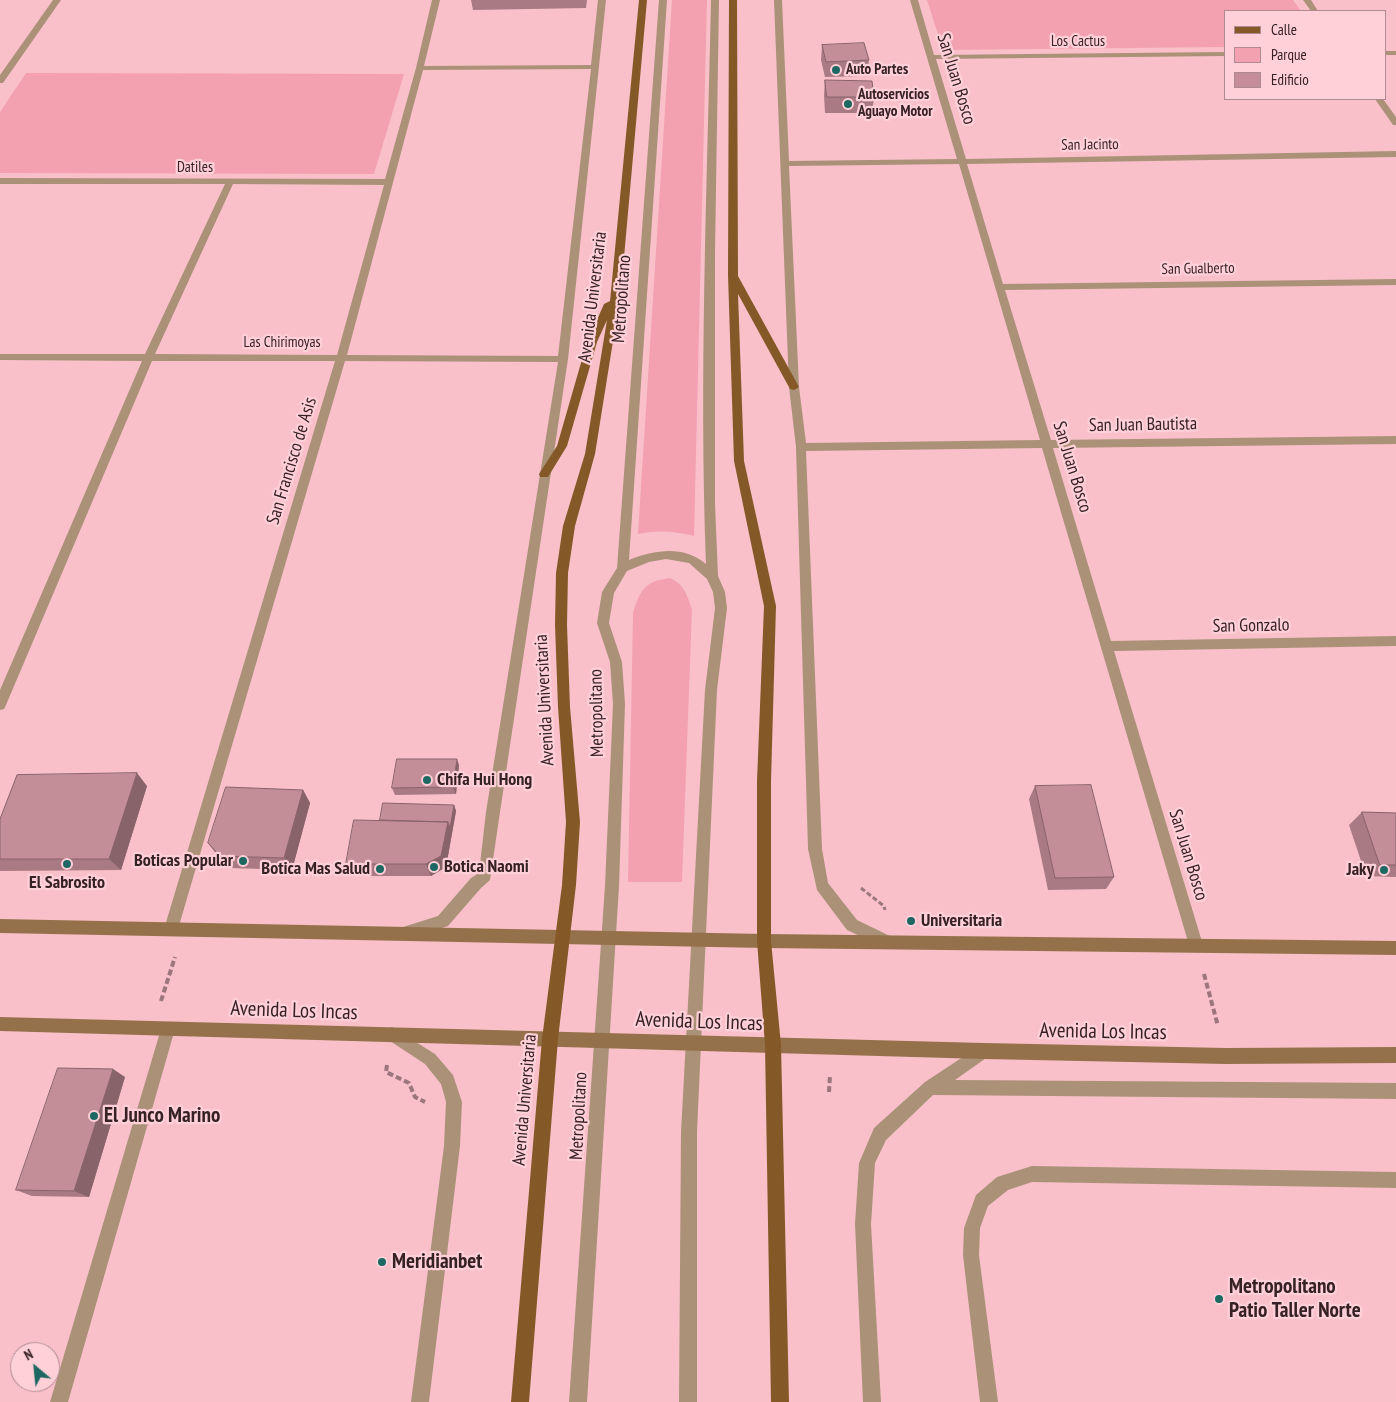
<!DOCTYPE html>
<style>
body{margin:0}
#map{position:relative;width:1396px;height:1402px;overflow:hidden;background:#f9c0ca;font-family:"PT Sans Narrow",sans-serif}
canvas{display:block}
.legend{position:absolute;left:1224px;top:10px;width:162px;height:90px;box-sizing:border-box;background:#ffd0d8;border:1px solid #af8a90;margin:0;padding:6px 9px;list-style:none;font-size:15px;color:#362125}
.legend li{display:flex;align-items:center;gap:10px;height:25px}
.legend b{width:25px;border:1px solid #af8a90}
.north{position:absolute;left:10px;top:1342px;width:50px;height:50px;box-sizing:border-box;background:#ffd0d8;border:1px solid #af8a90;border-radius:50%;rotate:332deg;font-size:14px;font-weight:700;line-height:20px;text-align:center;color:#362125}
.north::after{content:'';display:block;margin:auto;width:18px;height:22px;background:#1d6862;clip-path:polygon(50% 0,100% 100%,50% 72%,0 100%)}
</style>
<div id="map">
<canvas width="1396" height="1402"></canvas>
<ul class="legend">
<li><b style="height:6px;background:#855927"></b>Calle</li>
<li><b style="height:14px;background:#f3a1b1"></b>Parque</li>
<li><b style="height:14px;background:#c48e98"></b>Edificio</li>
</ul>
<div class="north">N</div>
</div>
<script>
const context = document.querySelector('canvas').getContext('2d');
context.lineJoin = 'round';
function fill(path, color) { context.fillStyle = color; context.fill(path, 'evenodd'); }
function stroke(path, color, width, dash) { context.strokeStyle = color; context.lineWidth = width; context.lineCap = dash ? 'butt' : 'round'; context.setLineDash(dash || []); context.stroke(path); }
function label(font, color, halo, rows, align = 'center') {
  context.font = font + ' "PT Sans Narrow",sans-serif'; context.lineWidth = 4.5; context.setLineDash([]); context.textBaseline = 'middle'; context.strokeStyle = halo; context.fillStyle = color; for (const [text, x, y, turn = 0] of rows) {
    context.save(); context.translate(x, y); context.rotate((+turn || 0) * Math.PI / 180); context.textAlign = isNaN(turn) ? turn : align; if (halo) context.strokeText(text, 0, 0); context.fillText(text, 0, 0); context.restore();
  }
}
fill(new Path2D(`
 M672,0H707L694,536C674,531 658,530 638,534Z
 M927,0H1293L1301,11H1225V47L943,50Z
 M26,73L404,74L374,174L0,173V112Z
 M670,578C684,584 687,595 692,609L682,882H628L633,613C640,590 645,581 670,578Z`), '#f3a1b1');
stroke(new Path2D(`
 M861,888L884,906L885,910`), '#9d757c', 3, [5, 2.5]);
stroke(new Path2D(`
 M1204,974L1218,1026
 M161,1001L175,957
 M387,1065L386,1072L409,1083L415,1097L425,1102
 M829,1092L830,1075`), '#9d757c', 4, [6, 3]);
fill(new Path2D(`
 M659,0H667L629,560C655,550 683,545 706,564C699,376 707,188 711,0H719L715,251V504L718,576L725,592L727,608L717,690L697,1132V1402H679L681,1132L705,690L715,608L713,592L707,579L689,563L666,559L649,562L627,571L614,593L609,623L622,662L625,704L619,886L587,1402H569L605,886L613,704L610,662L597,623L602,592L617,568Z
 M984,1043L989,1046L992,1051L989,1056L955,1080L1396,1083V1099L933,1095L886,1140L875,1163L871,1224L881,1402H863L855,1224L859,1163L874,1128L925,1082Z
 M1032,1166L1396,1172V1188L1032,1182L1008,1190L988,1206L980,1228L979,1255L998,1402H980L963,1255L964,1228L976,1195L997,1177Z`), '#aa9178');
fill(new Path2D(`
 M53,0H61L3,83H0V75Z
 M432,0H440L424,66L591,65L598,0H606L568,359L500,812L490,880L481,888L448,926L408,939L403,937L401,932L403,927L438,916L471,878L479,873L486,812L558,362L345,361L178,929L176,934L171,936L166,934L164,929L335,361H152L6,705L4,709L0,710V690L142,361L0,360V354H145L225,184H0V178L385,179L416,68ZM591,69L558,356L347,355L423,70ZM233,184L384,185L337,355L155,354Z
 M774,0H782L789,161L957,159L910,0H918L934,55L1225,52V56L936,59L966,159L1396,151V157L967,164L1003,284L1396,279V285L1005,290L1051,440L1396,436V444L1053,448L1111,641L1396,636V646L1114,651L1203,945L1201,950L1196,952L1191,950L1189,945L1042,448L806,451L822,849L828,883L857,920L892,937L894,942L892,947L887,949L847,930L817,890L808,849L796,447L789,387ZM959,164L1040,440L806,443L799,387L789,166Z
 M1303,0H1311L1318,11H1311Z
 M1385,51H1396V55H1385Z
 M1375,99H1383L1396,117V125H1393Z
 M168,1022L173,1024L175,1029L68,1402H50L161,1029L163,1024Z
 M392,1027L435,1054L453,1075L462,1102L460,1146L429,1402H411L444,1146L446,1102L441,1084L425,1064L387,1039L384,1034L387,1029Z`), '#aa9178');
fill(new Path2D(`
 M0,919L764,934L1396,941V955L764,948L0,933Z
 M0,1017L984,1043L1226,1048L1396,1047V1063L1226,1064L984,1059L0,1031Z`), '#95714b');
fill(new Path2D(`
 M639,0H647L621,291L595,454L575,526L568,573L567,625L570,707L580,822L576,885L558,1039L529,1402H511L542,1039L562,885L566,822L558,707L555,625L556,573L563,526L585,454L607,320L597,342L567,446L548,477H540L539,474L557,446L587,342L604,304L610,301Z
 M729,0H737L738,276L799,387L794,390L790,389L738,294L744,461L776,606L771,781V941L781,1045L789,1402H771L765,1045L757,941V781L764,606L734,461L728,275Z`), '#855927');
fill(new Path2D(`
 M471,0H587L586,8L473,10Z
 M822,45L869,60L867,76L825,77L821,60Z
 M825,80L874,97L872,113H825L824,96Z
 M459,765L456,794L395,795L392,788Z
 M147,786L121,870L0,871V819Z
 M1035,786L1114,877L1106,889L1048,890L1029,799Z
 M303,790L310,803L292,870L230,868L217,855L208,843Z
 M454,805L456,811L446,867L431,876H353L346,864L380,820Z
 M1362,812L1396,813V877L1366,876L1349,825Z
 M125,1077L89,1197L32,1196L16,1190Z`), '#a97a83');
fill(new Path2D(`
 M457,759L459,765L456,794L453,787Z
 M137,773L147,786L121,870L109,859Z
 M303,790L310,803L292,870L284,858Z
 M454,805L456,811L446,867L431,876L426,864L448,822Z
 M113,1069L125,1077L89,1197L74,1191Z`), '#89636a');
const building = new Path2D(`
 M864,43L869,60L826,62L822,45Z
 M825,80L872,81L874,97H827Z
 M397,759H457L453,787L392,788Z
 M137,773L109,859H0V819L17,775Z
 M1091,785L1114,877L1055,878L1035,786Z
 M226,787L303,790L284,858L220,856L208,843Z
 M383,803L454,805L450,828L448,822L380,820Z
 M1362,812L1396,813V865H1380Z
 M354,820L448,822L441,856L426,864H346Z
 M58,1068L113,1069L74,1191L16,1190Z`);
fill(building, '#c48e98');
stroke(building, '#89636a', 1);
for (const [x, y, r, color] of [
 [836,70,5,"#1d6862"],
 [848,104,5,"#1d6862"],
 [427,780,5,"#1d6862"],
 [243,861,5,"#1d6862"],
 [67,864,5,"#1d6862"],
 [434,867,5,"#1d6862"],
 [380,869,5,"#1d6862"],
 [1384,870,5,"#1d6862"],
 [911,921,5,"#1d6862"],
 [94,1116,5,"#1d6862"],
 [382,1262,5,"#1d6862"],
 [1219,1299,5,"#1d6862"]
]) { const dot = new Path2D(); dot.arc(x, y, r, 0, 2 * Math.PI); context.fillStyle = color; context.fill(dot); stroke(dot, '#ffd0d8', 2); }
label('15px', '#362125', '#ffd0d8', [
 ["Los Cactus",1078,42],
 ["San Jacinto",1090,145,-1],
 ["Datiles",195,168],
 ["San Gualberto",1198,269,-1],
 ["Las Chirimoyas",282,343]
]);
label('bold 15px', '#362125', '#ffd0d8', [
 ["Auto Partes",846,70],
 ["Autoservicios",858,95],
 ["Aguayo Motor",858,112]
], 'left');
label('18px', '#362125', '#ffd0d8', [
 ["San Juan Bosco",956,79,73],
 ["Avenida Universitaria",593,297,-83],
 ["Metropolitano",622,299,-86],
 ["San Juan Bautista",1143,425,-1],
 ["San Francisco de Asis",292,461,-73],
 ["San Juan Bosco",1072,467,73],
 ["San Gonzalo",1251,626,-1],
 ["Avenida Universitaria",545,700,-93],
 ["Metropolitano",597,713,-91],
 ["San Juan Bosco",1188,855,73],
 ["Avenida Universitaria",525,1100,-85],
 ["Metropolitano",579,1116,-87]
]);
label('bold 18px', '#362125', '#ffd0d8', [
 ["Chifa Hui Hong",437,780],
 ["Boticas Popular",233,861,"right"],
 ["Botica Naomi",444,867],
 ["Botica Mas Salud",370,869,"right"],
 ["Jaky",1374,870,"right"],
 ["El Sabrosito",67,883,"center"],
 ["Universitaria",921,921]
], 'left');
label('21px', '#362125', '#ffd0d8', [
 ["Avenida Los Incas",294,1011,2],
 ["Avenida Los Incas",699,1022,2],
 ["Avenida Los Incas",1103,1032,1]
]);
label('bold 21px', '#362125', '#ffd0d8', [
 ["El Junco Marino",104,1116],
 ["Meridianbet",392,1262],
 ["Metropolitano",1229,1287],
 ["Patio Taller Norte",1229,1311]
], 'left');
</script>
